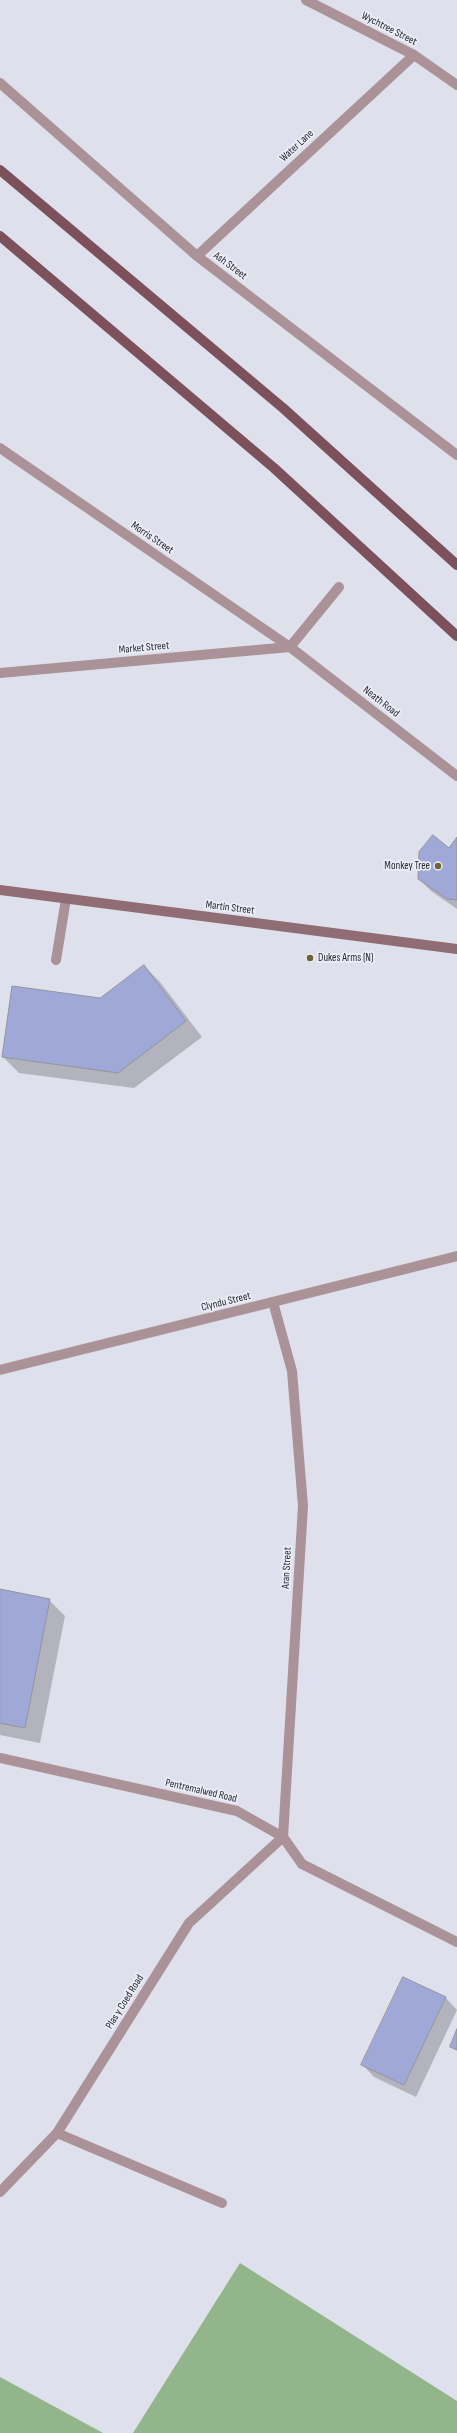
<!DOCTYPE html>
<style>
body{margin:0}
canvas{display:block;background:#dee0eb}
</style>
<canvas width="457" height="2433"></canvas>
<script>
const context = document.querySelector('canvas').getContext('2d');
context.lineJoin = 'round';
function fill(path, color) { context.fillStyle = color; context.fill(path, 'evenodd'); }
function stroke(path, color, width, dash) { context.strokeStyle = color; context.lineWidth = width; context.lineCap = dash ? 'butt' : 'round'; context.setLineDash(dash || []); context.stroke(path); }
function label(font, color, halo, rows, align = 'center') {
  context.font = font + ' "Sofia Sans Condensed",sans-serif'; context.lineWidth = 3.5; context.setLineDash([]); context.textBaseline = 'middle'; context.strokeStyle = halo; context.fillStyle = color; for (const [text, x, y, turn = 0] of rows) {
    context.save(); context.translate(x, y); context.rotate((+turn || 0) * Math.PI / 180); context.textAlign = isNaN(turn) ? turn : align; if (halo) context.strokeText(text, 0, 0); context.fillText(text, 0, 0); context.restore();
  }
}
fill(new Path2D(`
 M240,2263L457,2401V2433H133Z
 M0,2377L103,2433H0Z`), '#93b58b');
fill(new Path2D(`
 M457,839V909L431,891L419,879Z
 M144,966L160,982L202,1037L134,1088L19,1073L3,1057L100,999Z
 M0,1590L49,1600L65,1616L40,1743L0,1735Z
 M404,1978L446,1998L457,2010L416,2097L374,2077L362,2064Z`), '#0003');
const building = new Path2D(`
 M433,835L449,848L457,837V900L447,899L418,879L419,852Z
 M144,965L186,1021L118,1073L2,1057L12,986L100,998Z
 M0,1589L50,1599L25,1728L0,1723Z
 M403,1977L446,1997L404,2085L361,2065Z
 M457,2029V2050L450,2047Z`);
fill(building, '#a0a8d7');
stroke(building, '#92949e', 1);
stroke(new Path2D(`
 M290,647L339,587
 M56,960L66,899
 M57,2133L222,2203
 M0,2192L57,2133L189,1923L283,1837`), '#ab9298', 10);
stroke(new Path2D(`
 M306,0L414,55L457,85
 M0,83L197,256L457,455
 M197,256L414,55
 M0,448L290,647L457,776
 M0,673L290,647
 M273,1302L292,1371L303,1506L283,1837
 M0,1758L237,1811L283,1837L302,1864L457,1942`), '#ab9298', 10);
stroke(new Path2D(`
 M0,1370L457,1256`), '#ab9298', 10);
stroke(new Path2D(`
 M0,890L457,949`), '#906c75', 10);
stroke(new Path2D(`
 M0,170L283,408L457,565
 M0,236L274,468L457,636`), '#7c515c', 10);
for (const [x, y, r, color] of [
 [438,866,4,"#706330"],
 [310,958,4,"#706330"]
]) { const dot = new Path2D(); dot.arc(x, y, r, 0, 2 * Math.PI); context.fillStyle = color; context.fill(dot); stroke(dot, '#ebedf9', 1.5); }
label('11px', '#2a2a2f', '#ebedf9', [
 ["Wychtree Street",389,29,27],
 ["Water Lane",297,146,-43],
 ["Ash Street",230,266,37],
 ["Morris Street",152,538,34],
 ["Market Street",144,648,-5],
 ["Neath Road",381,702,38],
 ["Martin Street",230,908,7],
 ["Clyndu Street",226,1302,-14],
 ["Aran Street",287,1568,-87],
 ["Pentremalwed Road",201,1791,13],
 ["Plas y Coed Road",125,2002,-58]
]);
label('11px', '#2a2a2f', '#ebedf9', [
 ["Monkey Tree",430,866],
 ["Dukes Arms (N)",318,958,"left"]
], 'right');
</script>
